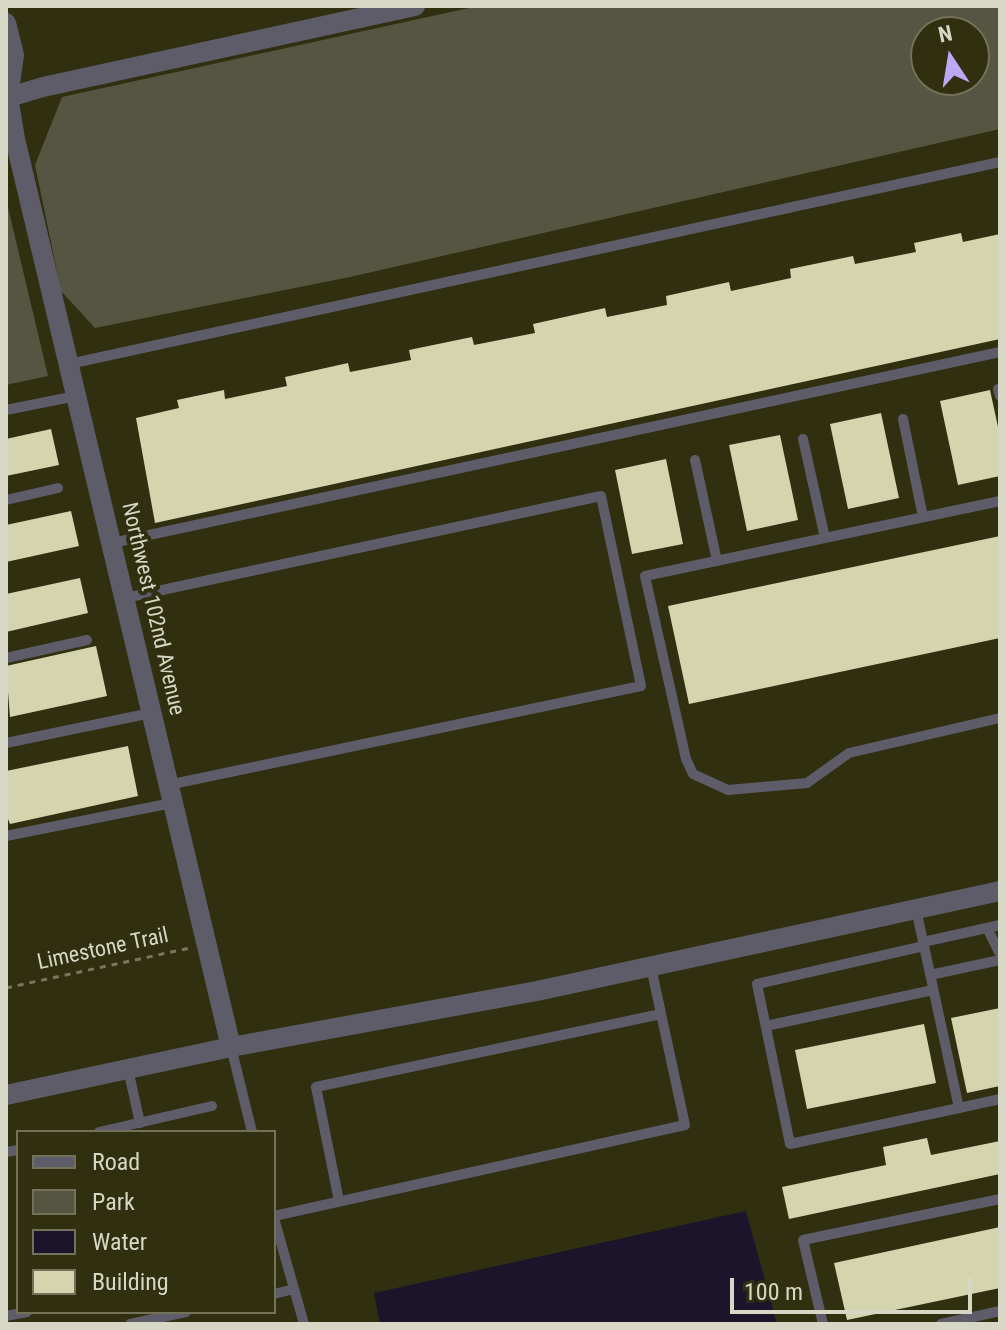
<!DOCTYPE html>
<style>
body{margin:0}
#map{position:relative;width:1006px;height:1330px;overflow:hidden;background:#302f10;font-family:"Roboto Condensed",sans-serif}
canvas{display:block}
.frame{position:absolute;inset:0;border:8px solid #d7d7c5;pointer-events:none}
.legend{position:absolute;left:16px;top:1130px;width:260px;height:184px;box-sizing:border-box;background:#302f10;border:2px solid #737258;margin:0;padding:10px 14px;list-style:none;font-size:24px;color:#d7d7c5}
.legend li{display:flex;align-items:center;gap:16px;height:40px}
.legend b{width:40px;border:2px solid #737258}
.north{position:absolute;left:910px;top:16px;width:80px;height:80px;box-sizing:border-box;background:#302f10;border:2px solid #737258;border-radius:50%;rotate:348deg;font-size:22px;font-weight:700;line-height:32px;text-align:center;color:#d7d7c5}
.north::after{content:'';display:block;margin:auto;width:28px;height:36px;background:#bca9f5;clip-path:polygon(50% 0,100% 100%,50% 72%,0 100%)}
.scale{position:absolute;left:730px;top:1278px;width:242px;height:36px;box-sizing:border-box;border:4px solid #d7d7c5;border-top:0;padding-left:10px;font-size:24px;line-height:28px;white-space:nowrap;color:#d7d7c5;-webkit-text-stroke:6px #302f10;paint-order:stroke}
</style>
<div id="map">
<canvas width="1006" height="1330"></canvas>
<div class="frame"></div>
<ul class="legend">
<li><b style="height:10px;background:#5f5c69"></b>Road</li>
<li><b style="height:22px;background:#555542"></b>Park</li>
<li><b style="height:22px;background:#1b152b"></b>Water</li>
<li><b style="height:22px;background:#d4d4af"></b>Building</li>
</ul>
<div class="north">N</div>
<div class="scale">100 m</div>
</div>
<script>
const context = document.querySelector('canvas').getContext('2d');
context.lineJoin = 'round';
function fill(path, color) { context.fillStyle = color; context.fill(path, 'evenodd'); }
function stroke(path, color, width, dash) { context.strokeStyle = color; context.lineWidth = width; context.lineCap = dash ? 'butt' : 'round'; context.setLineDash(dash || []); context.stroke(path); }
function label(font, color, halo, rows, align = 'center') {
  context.font = font + ' "Roboto Condensed",sans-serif'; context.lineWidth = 8; context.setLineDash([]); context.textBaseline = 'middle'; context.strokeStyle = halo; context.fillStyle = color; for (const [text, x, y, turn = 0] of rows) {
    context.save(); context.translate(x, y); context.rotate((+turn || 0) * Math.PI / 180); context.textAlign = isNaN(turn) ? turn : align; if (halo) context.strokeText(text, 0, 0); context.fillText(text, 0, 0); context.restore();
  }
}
fill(new Path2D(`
 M478,6H1000V129L350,277L95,328L61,291L35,165L62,97ZM926,32H974V80H926Z
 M6,199L48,376L6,385Z`), '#555542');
fill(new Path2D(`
 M746,1211L777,1324H380L374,1293Z`), '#1b152b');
fill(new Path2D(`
 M961,233L963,242L1000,234V339L155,523L136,418L179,408L177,400L224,390L225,399L287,386L285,377L348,363L350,372L411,360L409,350L472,337L474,345L535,333L533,324L605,308L607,317L667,305L666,296L729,282L731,291L791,278L790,269L853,256L855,264L916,252L914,243Z
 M990,390L1000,436V476L958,485L940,401Z
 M881,413L899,498L848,509L830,424Z
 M51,429L59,465L6,476V439Z
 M780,435L798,520L747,531L729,445Z
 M666,459L683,544L632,554L615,470Z
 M71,511L79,546L6,562V525Z
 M1000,536V638L689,704L668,606Z
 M80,578L88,613L6,632V594Z
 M96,646L107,696L10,717L6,666Z
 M128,746L138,796L10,824L6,814V771Z
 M1000,1008V1086L967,1093L951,1018Z
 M924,1024L936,1083L807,1109L795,1050Z
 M927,1138L931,1155L1000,1141V1174L789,1219L782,1187L886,1165L883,1147Z
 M1000,1227V1288L847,1320L834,1263Z`), '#d4d4af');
stroke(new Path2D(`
 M6,988L190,948`), '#79785f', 3, [6, 6]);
stroke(new Path2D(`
 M69,364L1000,162
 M998,389L1000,396
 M6,410L76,396
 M903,419L923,517
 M803,439L825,538
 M695,460L717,561
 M6,500L58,488
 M1000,501L645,576L686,759L693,774L728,790L807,783L849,753L1000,718
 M112,543L1000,352
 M125,598L601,496L641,686L168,785
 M6,658L87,640
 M6,743L151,713
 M6,836L172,803
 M916,909L959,1108L1000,1099
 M987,928L1000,954
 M923,942L1000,925
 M924,946L757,984L790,1144L959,1108
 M930,975L1000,960
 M766,1026L933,990
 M231,1047L252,1132
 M128,1069L140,1123
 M99,1132L212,1106
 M6,1152L18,1150
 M339,1201L316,1087L661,1014
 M274,1216L685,1125L651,967
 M274,1218L304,1324
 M274,1294L294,1289
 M6,1316L27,1312
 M130,1324L186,1312
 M823,1324L803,1240L1000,1199
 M941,1324L1000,1311`), '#5f5c69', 10);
stroke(new Path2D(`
 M6,23L14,55L8,97L15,139L231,1047
 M6,98L43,87L415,6
 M6,1095L231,1047L537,991L1000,891`), '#5f5c69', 20);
label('22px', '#d7d7c5', '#302f10', [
 ["Northwest 102nd Avenue",152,609,77],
 ["Limestone Trail",103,950,-12]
]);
</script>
